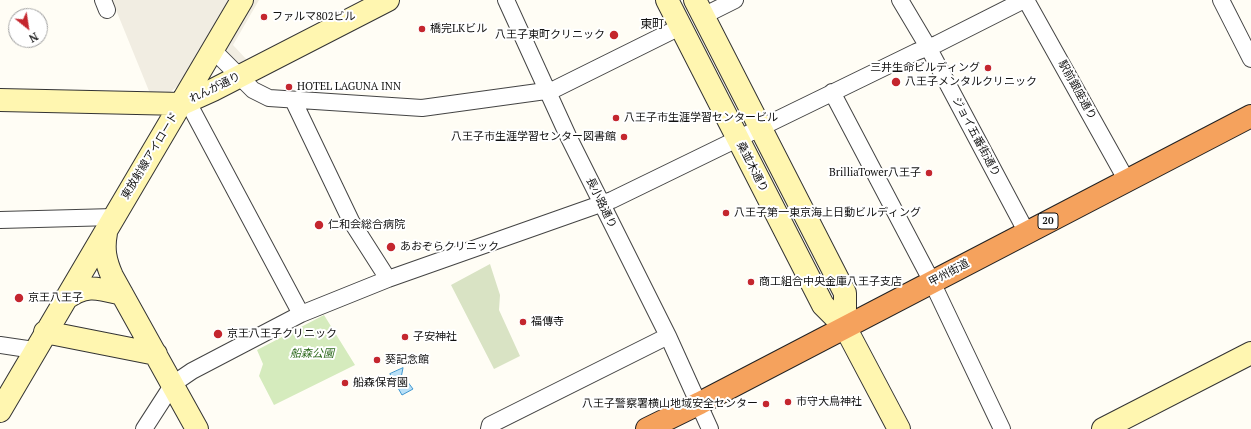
<!DOCTYPE html>
<meta charset="utf-8">
<style>
body{margin:0}
#map{position:relative;width:1251px;height:429px;overflow:hidden;background:#fffdf5;font-family:"PT Serif",serif}
canvas{display:block}
.north{position:absolute;left:8px;top:8px;width:40px;height:40px;box-sizing:border-box;background:#fff;border:1px solid #a0a0a0;border-radius:50%;rotate:150deg;font-size:11px;font-weight:700;line-height:16px;text-align:center;color:#111}
.north::after{content:'';display:block;margin:auto;width:14px;height:18px;background:#c4262e;clip-path:polygon(50% 0,100% 100%,50% 72%,0 100%)}
</style>
<div id="map">
<canvas width="1251" height="429"></canvas>
<div class="north">N</div>
</div>
<script>
const context = document.querySelector('canvas').getContext('2d');
context.lineJoin = 'round';
function fill(path, color) { context.fillStyle = color; context.fill(path, 'evenodd'); }
function stroke(path, color, width, dash) { context.strokeStyle = color; context.lineWidth = width; context.lineCap = dash ? 'butt' : 'round'; context.setLineDash(dash || []); context.stroke(path); }
function label(font, color, halo, rows, align = 'center') {
  context.font = font + ' "PT Serif","Noto Sans JP",serif'; context.lineWidth = 4; context.setLineDash([]); context.textBaseline = 'middle'; context.strokeStyle = halo; context.fillStyle = color; for (const [text, x, y, turn = 0] of rows) {
    context.save(); context.translate(x, y); context.rotate((+turn || 0) * Math.PI / 180); context.textAlign = isNaN(turn) ? turn : align; if (halo) context.strokeText(text, 0, 0); context.fillText(text, 0, 0); context.restore();
  }
}
fill(new Path2D(`
 M324,315L355,365L274,405L259,376L263,364L257,350Z`), '#d5ebbd');
fill(new Path2D(`
 M490,264L500,295L499,310L520,356L494,369L451,285Z`), '#d9e3c4');
fill(new Path2D(`
 M112,0H229L180,84L168,94H152L149,91Z
 M253,0H259L233,45L247,60L252,62L234,65L226,58V46Z`), '#f1ede2');
const water = new Path2D(`
 M403,368L401,378L403,383L407,381L413,389L402,395L390,374Z`);
fill(water, '#b9e0f7');
stroke(water, '#3f96cf', 1);
const street = new Path2D(`
 M103,0L107,10
 M506,0L568,136L668,336L710,429
 M900,0L928,47L1027,233
 M1026,0L1127,181
 M1221,0L1251,59
 M703,16L735,0
 M213,50L253,90L269,98L422,108L553,90L680,27
 M832,92L932,282L1002,429
 M293,100L351,221L388,279
 M182,104L191,108L301,314
 M0,220L114,217
 M0,345L34,350
 M144,429L173,384L192,371L301,314L388,279L612,200L916,52L937,44L1024,0
 M489,429L490,425L668,336`);
const secondary = new Path2D(`
 M667,0L823,305L845,327L899,429
 M695,0L845,293V327
 M0,100L182,104L213,90L388,0
 M106,233C103,249 105,260 112,276L197,429
 M64,300C86,283 98,288 122,294
 M45,332L156,354
 M0,411L242,0
 M1103,429L1251,353`);
const highway = new Path2D(`
 M647,429L700,403L1251,116`);
stroke(street, '#444', 18);
stroke(secondary, '#333', 24);
stroke(highway, '#222', 24);
stroke(street, '#fff', 16);
stroke(secondary, '#fff6b0', 22);
stroke(highway, '#f5a25d', 22);
for (const [x, y, r, color] of [
 [264,17,4,"#c4262e"],
 [422,29,4,"#c4262e"],
 [614,35,5,"#c4262e"],
 [988,68,4,"#c4262e"],
 [896,82,5,"#c4262e"],
 [289,87,4,"#c4262e"],
 [616,118,4,"#c4262e"],
 [624,137,4,"#c4262e"],
 [929,173,4,"#c4262e"],
 [726,213,4,"#c4262e"],
 [319,225,5,"#c4262e"],
 [391,247,5,"#c4262e"],
 [751,282,4,"#c4262e"],
 [19,298,5,"#c4262e"],
 [523,322,4,"#c4262e"],
 [218,334,5,"#c4262e"],
 [405,337,4,"#c4262e"],
 [377,360,4,"#c4262e"],
 [345,383,4,"#c4262e"],
 [788,402,4,"#c4262e"],
 [766,404,4,"#c4262e"]
]) { const dot = new Path2D(); dot.arc(x, y, r, 0, 2 * Math.PI); context.fillStyle = color; context.fill(dot); stroke(dot, '#fff', 1.5); }
for (const [x, y, w] of [
 [1048,221,20]
]) { const box = new Path2D(); box.roundRect(x - w / 2, y - 8, w, 16, 3); context.fillStyle = '#fff'; context.fill(box); stroke(box, '#111', 1); }
label('bold 10px', '#111', null, [
 ["20",1048,221]
]);
label('11px', '#111', '#fff', [
 ["ファルマ802ビル",272,17],
 ["橋完LKビル",430,29],
 ["八王子東町クリニック",605,35,"right"],
 ["三井生命ビルディング",980,68,"right"],
 ["八王子メンタルクリニック",905,82],
 ["HOTEL LAGUNA INN",297,87],
 ["八王子市生涯学習センタービル",624,118],
 ["八王子市生涯学習センター図書館",616,137,"right"],
 ["BrilliaTower八王子",921,173,"right"],
 ["八王子第一東京海上日動ビルディング",734,213],
 ["仁和会総合病院",328,225],
 ["あおぞらクリニック",400,247],
 ["商工組合中央金庫八王子支店",759,282],
 ["京王八王子",28,298],
 ["福傳寺",531,322],
 ["京王八王子クリニック",227,334],
 ["子安神社",413,337],
 ["葵記念館",385,360],
 ["船森保育園",353,383],
 ["市守大鳥神社",796,402],
 ["八王子警察署横山地域安全センター",758,404,"right"]
], 'left');
label('11px', '#111', '#fff', [
 ["れんが通り",215,88,-26],
 ["駅前銀座通り",1077,90,61],
 ["ジョイ五番街通り",976,137,62],
 ["東放射線アイロード",150,156,-59],
 ["桑並木通り",752,167,63],
 ["長小路通り",601,203,64],
 ["甲州街道",949,273,-28]
]);
label('italic 11px', '#2f6b1f', '#fff', [
 ["船森公園",312,354]
]);
label('12px', '#111', '#fff', [
 ["東町",652,25]
]);
</script>
